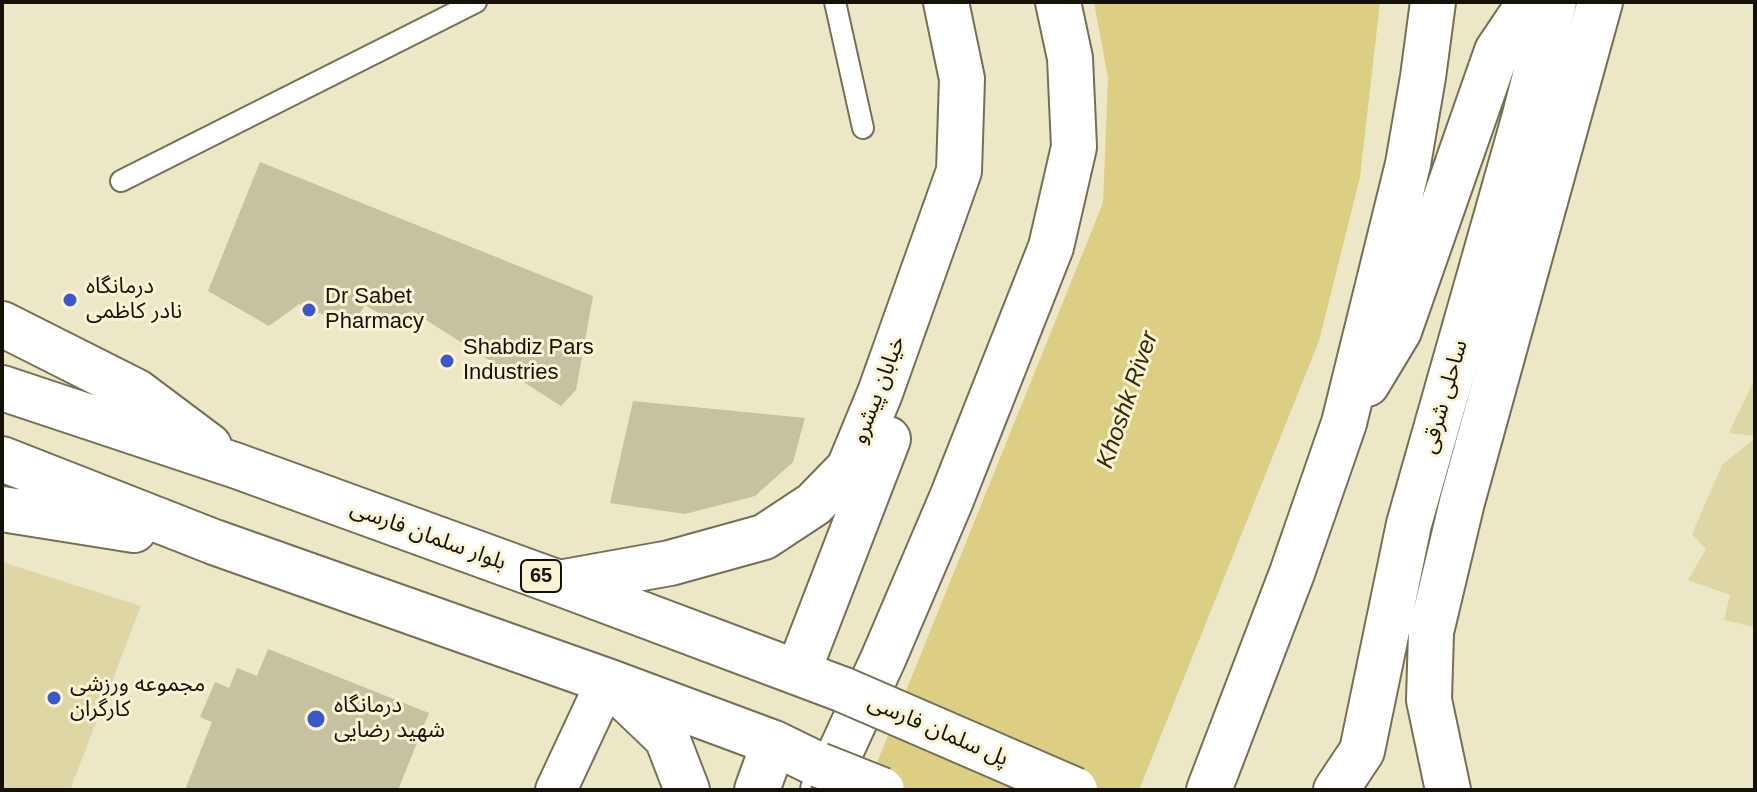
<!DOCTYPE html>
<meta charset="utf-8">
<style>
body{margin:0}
#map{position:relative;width:1757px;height:792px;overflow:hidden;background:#ece7c7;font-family:Helvetica,sans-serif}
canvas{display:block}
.frame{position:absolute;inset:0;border:4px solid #141207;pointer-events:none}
</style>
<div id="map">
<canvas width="1757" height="792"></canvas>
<div class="frame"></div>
</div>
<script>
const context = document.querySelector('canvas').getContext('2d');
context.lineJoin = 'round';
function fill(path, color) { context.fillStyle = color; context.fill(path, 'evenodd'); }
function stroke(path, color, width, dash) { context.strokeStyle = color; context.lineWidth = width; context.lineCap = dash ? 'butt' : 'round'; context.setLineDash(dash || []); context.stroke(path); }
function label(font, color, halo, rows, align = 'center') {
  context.font = font + ' Helvetica,"Noto Sans Arabic",sans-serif'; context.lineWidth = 6; context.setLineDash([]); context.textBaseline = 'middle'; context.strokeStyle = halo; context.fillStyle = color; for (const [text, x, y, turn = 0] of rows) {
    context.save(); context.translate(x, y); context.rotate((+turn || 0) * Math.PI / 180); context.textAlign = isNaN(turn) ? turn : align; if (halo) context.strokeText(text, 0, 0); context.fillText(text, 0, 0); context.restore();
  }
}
fill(new Path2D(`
 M1755,378V436L1729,433Z
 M1755,438V627L1724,620L1730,595L1688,580L1706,549L1692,534L1722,465Z
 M2,562L141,606L70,790H2Z`), '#dfd6a5');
fill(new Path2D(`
 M1094,2H1380L1360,177L1319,341L1139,790H866L1103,203L1108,78Z`), '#dccf83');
fill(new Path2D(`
 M260,162L593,296L576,390L561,406L412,311L390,320L365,305L351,327L299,304L269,326L208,291Z
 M633,401L805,418L793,462L755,496L685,514L610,503Z
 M268,649L429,713L398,790H185L212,722L200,717L215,682L229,688L237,668L257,676Z`), '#c6c1a1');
const lane = new Path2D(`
 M835,2L863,128
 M121,181L476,2`);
const street = new Path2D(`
 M556,790L607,681`);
const secondary = new Path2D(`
 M1367,384L1399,331L1497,51L1530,2
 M559,583L670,563L764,537L814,504L849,468L880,393L959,171L962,79L946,2
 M798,672L888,439
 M823,790L884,657L951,500L1051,247L1074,147L1070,58L1058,2
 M1209,790L1292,573L1344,423L1408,164L1423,77L1433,2
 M1336,790L1362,751L1409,524L1524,119L1554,2
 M1448,790L1429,700L1431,632L1462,502L1600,2`);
const primary = new Path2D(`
 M2,324L137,392L209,446
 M2,388L237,466L559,583L844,690
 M2,459L214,542L607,681L774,743L819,765
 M2,509L134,530
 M620,693L667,738L687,790
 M757,790L774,743`);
stroke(lane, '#757054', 24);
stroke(street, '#757054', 44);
stroke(secondary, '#757054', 48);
stroke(primary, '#757054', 48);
stroke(lane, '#fff', 20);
stroke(street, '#fff', 40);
stroke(secondary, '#fff', 44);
stroke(primary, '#fff', 44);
const primaryBridge = new Path2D(`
 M844,690L1075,790
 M819,765L882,790`);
stroke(primaryBridge, '#757054', 48, []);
stroke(primaryBridge, '#fff', 44);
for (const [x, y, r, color] of [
 [70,300,8,"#3c57c9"],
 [309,310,8,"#3c57c9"],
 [447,361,8,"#3c57c9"],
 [54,698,8,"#3c57c9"],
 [316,719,10,"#3c57c9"]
]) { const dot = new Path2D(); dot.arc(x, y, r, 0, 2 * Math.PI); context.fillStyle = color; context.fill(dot); stroke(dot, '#faf4d4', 3); }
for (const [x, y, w] of [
 [541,576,40]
]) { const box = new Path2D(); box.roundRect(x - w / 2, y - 16, w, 32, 6); context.fillStyle = '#faf4d4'; context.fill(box); stroke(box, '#141207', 2); }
label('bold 20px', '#141207', null, [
 ["65",541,576]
]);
label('22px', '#141207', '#faf4d4', [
 ["درمانگاه",86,287],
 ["نادر کاظمی",86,312],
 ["Dr Sabet",325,297],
 ["Pharmacy",325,322],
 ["Shabdiz Pars",463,348],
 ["Industries",463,373],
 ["مجموعه ورزشی",70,685],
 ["کارگران",70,710],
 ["درمانگاه",334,706],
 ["شهید رضایی",334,731]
], 'left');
label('22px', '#141207', '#faf4d4', [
 ["خیابان پیشرو",879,390,-69],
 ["ساحلی شرقی",1445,397,-74],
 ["بلوار سلمان فارسی",428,536,20],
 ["پل سلمان فارسی",938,731,23]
]);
label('italic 24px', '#322b09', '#faf4d4', [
 ["Khoshk River",1128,400,-71]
]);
</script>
